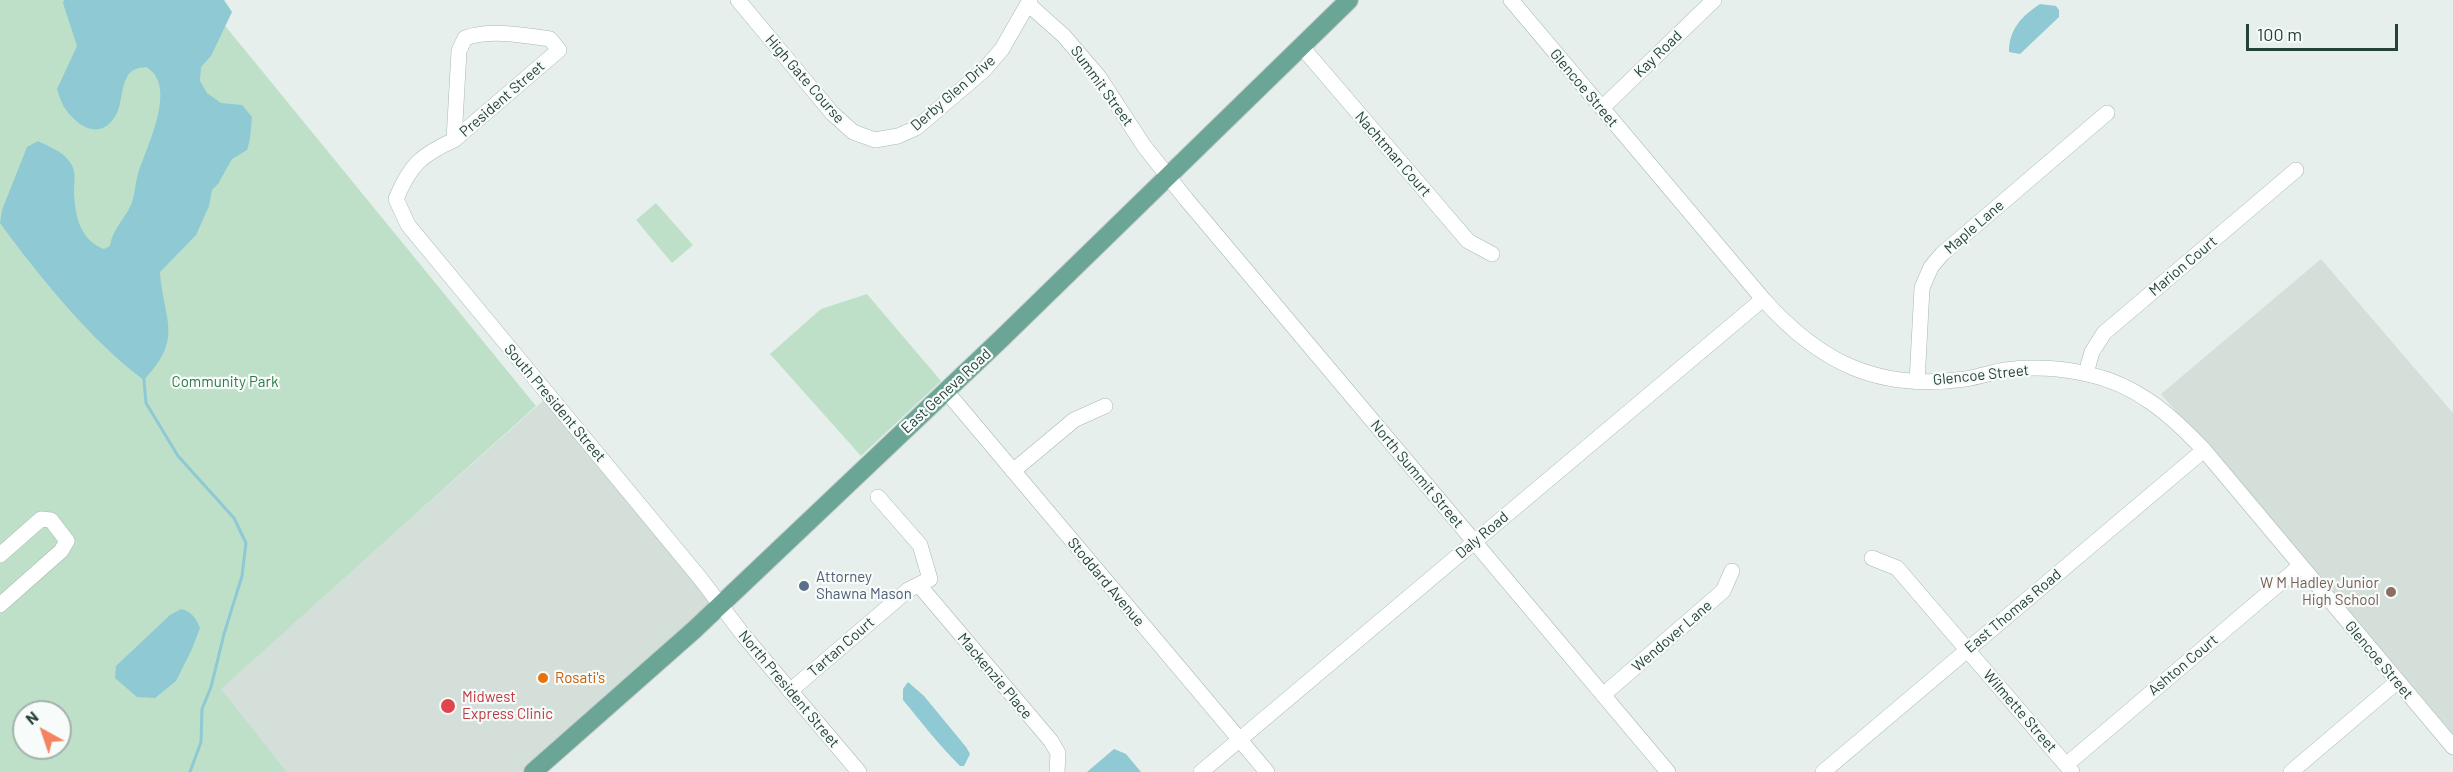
<!DOCTYPE html>
<style>
body{margin:0}
#map{position:relative;width:2453px;height:772px;overflow:hidden;background:#e6efeb;font-family:Barlow,sans-serif}
canvas{display:block}
.north{position:absolute;left:12px;top:700px;width:60px;height:60px;box-sizing:border-box;background:#f7fbf9;border:2px solid #a3b1ad;border-radius:50%;rotate:320deg;font-size:16px;font-weight:700;line-height:24px;text-align:center;color:#24423a}
.north::after{content:'';display:block;margin:auto;width:21px;height:27px;background:#f4845f;clip-path:polygon(50% 0,100% 100%,50% 72%,0 100%)}
.scale{position:absolute;left:2246px;top:24px;width:152px;height:27px;box-sizing:border-box;border:3px solid #24423a;border-top:0;padding-left:8px;font-size:18px;line-height:21px;white-space:nowrap;color:#24423a;-webkit-text-stroke:4px #f7fbf9;paint-order:stroke}
</style>
<div id="map">
<canvas width="2453" height="772"></canvas>
<div class="north">N</div>
<div class="scale">100 m</div>
</div>
<script>
const context = document.querySelector('canvas').getContext('2d');
context.lineJoin = 'round';
function fill(path, color) { context.fillStyle = color; context.fill(path, 'evenodd'); }
function stroke(path, color, width, dash) { context.strokeStyle = color; context.lineWidth = width; context.lineCap = dash ? 'butt' : 'round'; context.setLineDash(dash || []); context.stroke(path); }
function label(font, color, halo, rows, align = 'center') {
  context.font = font + ' Barlow,sans-serif'; context.lineWidth = 4.5; context.setLineDash([]); context.textBaseline = 'middle'; context.strokeStyle = halo; context.fillStyle = color; for (const [text, x, y, turn = 0] of rows) {
    context.save(); context.translate(x, y); context.rotate((+turn || 0) * Math.PI / 180); context.textAlign = isNaN(turn) ? turn : align; if (halo) context.strokeText(text, 0, 0); context.fillText(text, 0, 0); context.restore();
  }
}
fill(new Path2D(`
 M2321,259L2453,413V740L2161,394Z
 M545,399L714,602L524,772H287L220,689Z`), '#d4dfda');
fill(new Path2D(`
 M0,0H204L536,406L221,689L287,772H0ZM24,712H60V748H24Z
 M656,203L693,245L672,263L636,220Z
 M867,294L941,381L861,456L770,354L821,309Z`), '#bfe0c8');
fill(new Path2D(`
 M64,0H224L232,12L211,56L201,67L200,81L207,93L221,103L242,105L252,117L250,139L247,150L232,159L218,184L212,190L209,206L196,235L160,272C164,323 184,337 144,380C93,343 37,274 0,223L2,210L27,147L38,141C48,146 62,151 69,161C77,170 74,181 74,192C75,216 80,240 104,249L110,246C112,230 124,220 131,205C135,195 135,184 138,174C146,148 179,85 146,67C138,68 131,69 127,77C121,88 122,102 117,113C102,142 78,128 64,107C61,102 59,95 57,89L77,46L63,3Z
 M2040,4L2056,6L2059,10V17L2020,54L2009,52C2009,29 2022,16 2040,4Z
 M181,609C191,611 196,618 200,628L192,649L176,681L155,698L137,697L115,678L116,666L170,615Z
 M908,682L924,696L966,747L970,754L964,766H960C940,746 922,723 903,700V689Z
 M1114,749L1126,754L1141,772H1087Z`), '#8ec9d4');
stroke(new Path2D(`
 M144,380L146,403L178,456L234,518L246,543L242,576L224,634L211,687L202,709L201,742L190,772`), '#8ec9d4', 3);
const minor = new Path2D(`
 M738,0L832,113L853,132L875,140L898,136L916,128L983,71L1002,49L1030,0
 M1511,0L1763,299C1820,363 1878,391 1965,379C1979,377 1992,372 2005,370C2031,366 2062,368 2087,374C2136,384 2171,415 2204,450L2453,747
 M1028,4L1064,36L1099,77L1144,146L1186,199L1668,772
 M1301,46L1468,241L1492,254
 M1602,108L1714,0
 M454,140L559,50L550,39C523,35 491,29 465,38L459,51L454,140C421,155 410,165 396,199L408,225L700,578L744,636L859,772
 M2086,373L2092,352L2104,333L2296,170
 M1917,382L1922,288L1931,267L1942,254L2107,113
 M946,391L1267,772
 M1013,471L1074,420L1105,406
 M0,555L41,519L51,520L67,541L61,551L0,605
 M1872,558L1897,568L2072,772
 M919,585L1051,741L1058,753L1057,772
 M790,691L908,590L930,579L920,545L878,497
 M1603,695L1723,591L1732,571
 M2066,765L2300,566
 M1201,772L1763,299
 M1823,772L2204,450
 M2291,772L2398,681`);
const major = new Path2D(`
 M533,772L694,630L1001,339L1349,0`);
stroke(minor, '#a8b8b2', 16);
stroke(major, '#c2cac8', 20);
stroke(minor, '#fff', 15);
stroke(major, '#6aa596', 18);
for (const [x, y, r, color] of [
 [804,586,6,"#5c6f8a"],
 [2391,592,6,"#8d6e63"],
 [543,678,6,"#e8710a"],
 [448,706,8,"#e0444e"]
]) { const dot = new Path2D(); dot.arc(x, y, r, 0, 2 * Math.PI); context.fillStyle = color; context.fill(dot); stroke(dot, '#f7fbf9', 2); }
label('15px', '#24423a', '#f7fbf9', [
 ["Kay Road",1658,54,-44],
 ["High Gate Course",805,79,49],
 ["Summit Street",1102,86,54],
 ["Glencoe Street",1584,88,50],
 ["Derby Glen Drive",953,93,-41],
 ["President Street",502,99,-41],
 ["Nachtman Court",1393,154,49],
 ["Maple Lane",1974,227,-41],
 ["Marion Court",2183,266,-40],
 ["Glencoe Street",1981,375,-6],
 ["East Geneva Road",946,391,-43],
 ["South President Street",555,403,50],
 ["North Summit Street",1417,474,50],
 ["Daly Road",1482,535,-40],
 ["Stoddard Avenue",1106,582,50],
 ["East Thomas Road",2013,611,-40],
 ["Wendover Lane",1672,636,-41],
 ["Tartan Court",841,647,-41],
 ["Glencoe Street",2379,660,50],
 ["Ashton Court",2183,665,-40],
 ["Mackenzie Place",995,676,50],
 ["North President Street",789,689,50],
 ["Wilmette Street",2020,711,49]
]);
label('15px', '#2d7a4b', '#f7fbf9', [
 ["Community Park",225,382]
]);
label('15px', '#4e5e75', '#f7fbf9', [
 ["Attorney",816,577],
 ["Shawna Mason",816,594]
], 'left');
label('15px', '#785e54', '#f7fbf9', [
 ["W M Hadley Junior",2379,583],
 ["High School",2379,600]
], 'right');
label('15px', '#c56008', '#f7fbf9', [
 ["Rosati's",555,678]
], 'left');
label('15px', '#be3a42', '#f7fbf9', [
 ["Midwest",462,697],
 ["Express Clinic",462,714]
], 'left');
</script>
